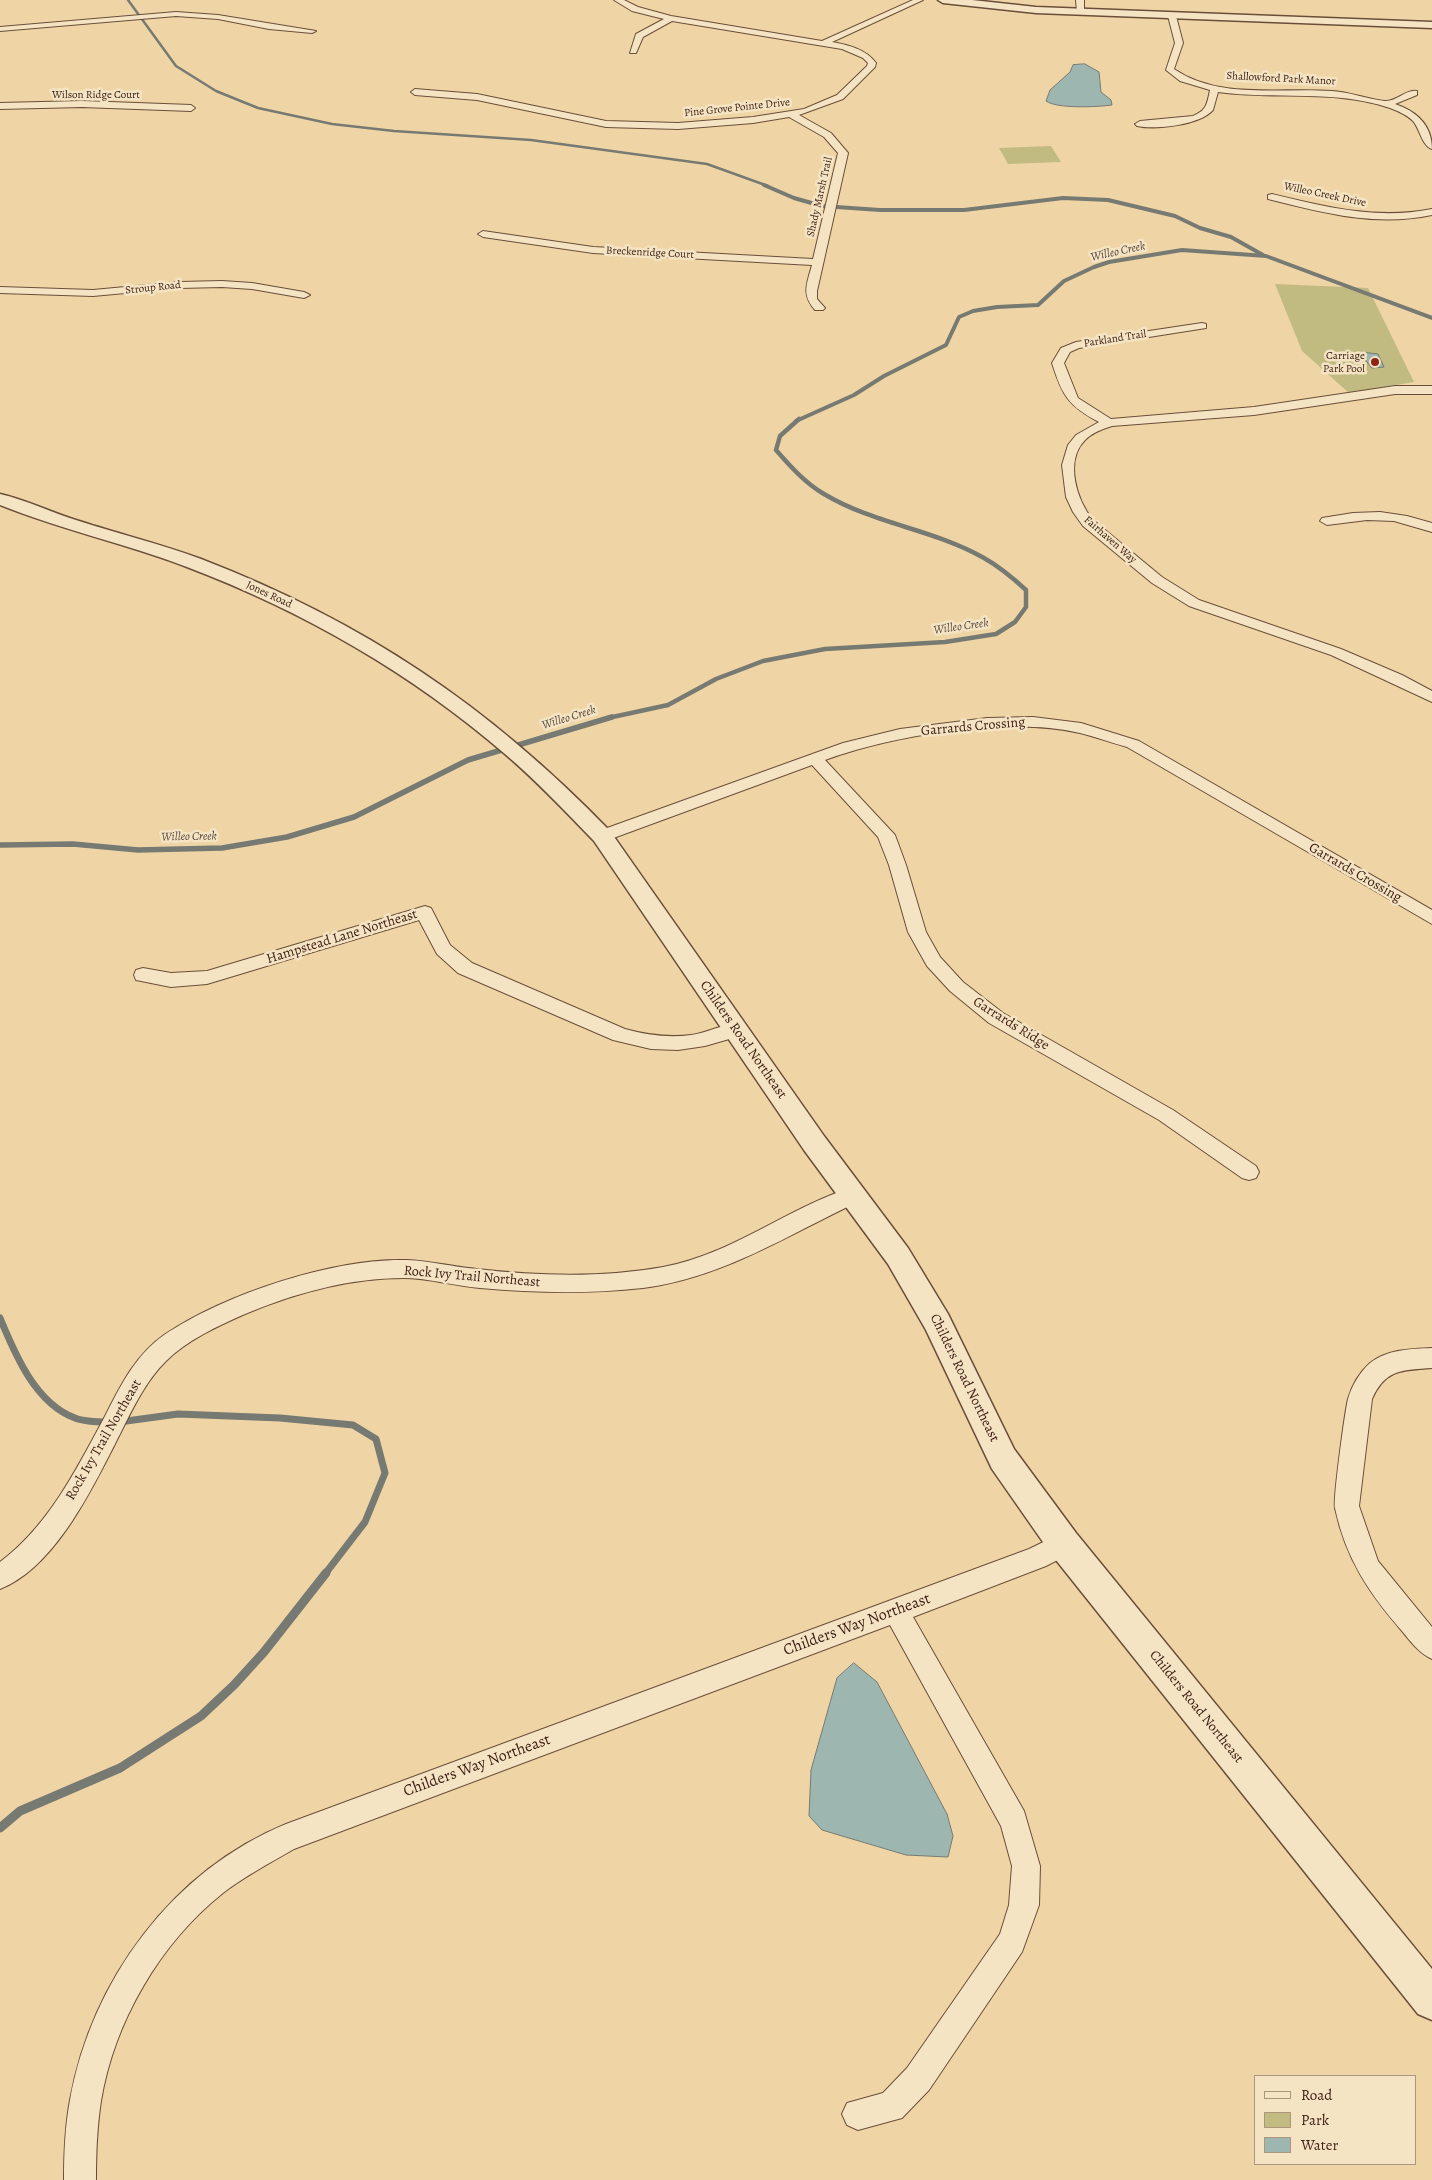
<!DOCTYPE html>
<style>
body{margin:0}
#map{position:relative;width:1432px;height:2180px;overflow:hidden;background:#efd5a5;font-family:Alegreya,serif}
canvas{display:block}
.legend{position:absolute;left:1254px;top:2075px;width:162px;height:90px;box-sizing:border-box;background:#f5e4c4;border:1px solid #ac967e;margin:0;padding:6px 9px;list-style:none;font-size:15px;color:#3e2115}
.legend li{display:flex;align-items:center;gap:10px;height:25px}
.legend b{width:25px;border:1px solid #ac967e}
</style>
<div id="map">
<canvas width="1432" height="2180"></canvas>
<ul class="legend">
<li><b style="height:6px;background:#f5e4c4"></b>Road</li>
<li><b style="height:14px;background:#c1bb81"></b>Park</li>
<li><b style="height:14px;background:#9db6b0"></b>Water</li>
</ul>
</div>
<script>
const context = document.querySelector('canvas').getContext('2d');
context.lineJoin = 'round';
function fill(path, color) { context.fillStyle = color; context.fill(path, 'evenodd'); }
function stroke(path, color, width, dash) { context.strokeStyle = color; context.lineWidth = width; context.lineCap = dash ? 'butt' : 'round'; context.setLineDash(dash || []); context.stroke(path); }
function label(font, color, halo, rows, align = 'center') {
  context.font = font + ' Alegreya,serif'; context.lineWidth = 5; context.setLineDash([]); context.textBaseline = 'middle'; context.strokeStyle = halo; context.fillStyle = color; for (const [text, x, y, turn = 0] of rows) {
    context.save(); context.translate(x, y); context.rotate((+turn || 0) * Math.PI / 180); context.textAlign = isNaN(turn) ? turn : align; if (halo) context.strokeText(text, 0, 0); context.fillText(text, 0, 0); context.restore();
  }
}
fill(new Path2D(`
 M1051,146L1061,162L1008,164L999,148Z
 M1275,284L1368,288L1414,382L1349,393L1302,351Z`), '#c1bb81');
const water = new Path2D(`
 M1085,64L1099,72L1101,92L1111,100L1112,105C1098,107 1057,109 1046,101L1050,90L1070,72L1073,65Z
 M1360,352L1378,354L1384,367L1372,368Z
 M854,1663L877,1682L947,1814L953,1836L948,1857L906,1855L822,1830L809,1816L811,1770L837,1678Z`);
fill(water, '#9db6b0');
stroke(water, '#777a72', 1);
stroke(new Path2D(`
 M128,0L176,66L216,91L258,108L332,124L394,131L531,140L707,164L768,186`), '#777a72', 2.5);
stroke(new Path2D(`
 M764,185L794,198L822,206L880,210H964L1063,198L1108,200L1175,216L1200,228L1231,237L1263,255
 M796,421L854,395L884,376L946,345L959,317L973,311L997,307L1038,305L1064,281L1094,267L1109,262L1182,250L1266,256L1432,318`), '#777a72', 4);
stroke(new Path2D(`
 M608,718L668,705L716,679L763,661L825,649L945,642L996,634L1015,622L1026,607V590C1013,578 1000,567 984,558C933,529 874,524 824,494C805,483 790,466 776,450L780,436L799,419`), '#777a72', 4.5);
stroke(new Path2D(`
 M0,845L73,844L138,850L222,848L287,837L354,817L468,760L612,717`), '#777a72', 5.5);
stroke(new Path2D(`
 M0,1318C15,1354 35,1403 75,1418C85,1422 98,1422 109,1422
 M119,1422L178,1414L280,1418L353,1425L376,1439L385,1473L365,1522L325,1574`), '#777a72', 7);
stroke(new Path2D(`
 M0,1828L20,1811L120,1768L201,1716L234,1685L264,1652L326,1573`), '#777a72', 9);
const minor = new Path2D(`
 M614,0H624L638,7L671,16L822,41L913,0H923L832,42C848,45 866,49 876,63L875,67L843,99L799,115L831,133L848,153L817,291V299L825,308L823,310H815C801,294 807,284 812,265L593,253L483,237L478,234L483,231L593,247L813,259L838,153L824,137L789,117L753,123L678,129L606,127L477,100L415,95L411,92L415,89L477,94L606,121L678,123L753,117L804,109L837,95L867,66L868,63L863,58L842,49L672,21L643,37L636,53H630L636,34L664,19L632,11Z
 M1076,0H1084V14L1077,12Z
 M176,12L218,15L316,31L312,33L269,29L218,19L176,16L0,31V27Z
 M1172,14L1176,16L1183,43L1174,69C1219,100 1280,87 1332,91C1350,92 1367,99 1385,101C1396,102 1406,89 1417,91V95L1395,104C1416,111 1432,125 1432,149C1422,146 1420,129 1413,121C1407,115 1398,111 1390,108C1334,89 1275,100 1218,92L1213,110C1200,125 1156,130 1137,126L1135,124L1140,121L1193,116C1207,110 1207,104 1210,90L1180,81L1166,70L1175,43L1168,16Z
 M82,101L191,105L195,108L191,111L82,107L0,109V103Z
 M1272,194C1326,207 1377,220 1432,209V215C1376,227 1323,213 1268,199V195Z
 M222,281L252,283L304,292L310,295L304,298L252,289L222,287L179,288L93,296L0,293V287L93,290L179,282Z
 M1202,323L1206,324V328L1079,348L1070,352L1064,363L1078,398L1111,419L1254,407L1395,386H1432V394H1395L1254,415L1112,426C1102,429 1092,433 1085,440C1064,461 1077,501 1093,520L1162,577L1199,600L1341,649L1402,675L1432,691V702L1331,655L1189,606L1152,583L1083,526L1073,512L1066,497L1062,465L1068,445L1076,435L1099,422C1068,406 1062,395 1052,363L1061,348L1076,342Z
 M1380,512L1407,516L1432,523V532L1394,521L1367,520L1327,525L1320,521L1322,518L1353,513Z
 M1033,717L1081,723L1139,741L1432,910V924L1127,747C1112,743 1096,737 1080,733C1009,716 894,735 825,760L895,835L906,865L926,932L940,957L963,982L1003,1013L1173,1110L1256,1166L1259,1172L1256,1178L1249,1180L1242,1178L1159,1120L989,1023L950,991L927,966L908,932L889,865L878,837L812,765L608,840H596L593,836L596,832L843,743L900,729L987,718Z
 M425,906L431,908L450,945L472,963L625,1029C647,1035 668,1038 691,1035C707,1033 728,1021 743,1025L746,1030L743,1035L705,1046L678,1050L651,1049L613,1040L458,973L437,954L419,920L207,984L171,987L136,980L134,975L136,970L143,968L171,973L207,971Z
 M853,1187L860,1189L864,1195L860,1201C789,1234 723,1278 643,1288C589,1294 534,1293 480,1288C454,1286 429,1278 404,1278C350,1278 295,1293 245,1314C218,1326 187,1340 166,1361C145,1382 133,1408 120,1434C94,1485 56,1567 0,1589V1562C48,1526 75,1472 103,1420C119,1389 134,1356 164,1335C225,1294 333,1258 407,1260C431,1261 454,1267 477,1269C538,1276 602,1278 663,1267C733,1254 787,1208 853,1187Z
 M1432,1348V1368C1403,1370 1385,1369 1372,1399L1359,1506L1378,1561L1432,1627V1659C1419,1653 1411,1642 1402,1631C1369,1593 1346,1559 1335,1508C1333,1499 1345,1411 1348,1399C1352,1385 1360,1372 1370,1363C1388,1349 1411,1349 1432,1348Z
 M1064,1532L1073,1536L1077,1544L1073,1552L1046,1566L913,1617L1024,1811L1040,1866L1039,1905L1022,1952L929,2090L902,2118L858,2130L847,2125L842,2114L847,2103L883,2093L907,2068L1000,1934L1009,1905L1012,1866L1001,1826L890,1625L294,1849C270,1863 245,1876 223,1893C160,1943 114,2022 101,2101C97,2127 96,2153 96,2180H64C64,2153 65,2127 70,2100C92,1980 172,1871 286,1824L1029,1549Z`);
const tertiary = new Path2D(`
 M938,0H972L1036,7L1432,22V28L1036,13L943,3Z
 M0,494C27,500 52,513 79,521C119,534 161,544 201,559C364,622 489,706 610,831L824,1136L908,1248L948,1314L1014,1449L1076,1533L1432,1969V2020L1418,2014L1052,1555L992,1469L926,1330L888,1264L804,1150L594,841C565,811 537,781 505,754C411,673 303,611 187,567C125,543 61,530 0,505Z`);
stroke(minor, '#6a4e39', 2);
stroke(tertiary, '#6a4e39', 3);
fill(minor, '#f5e4c4');
fill(tertiary, '#f5e4c4');
for (const [x, y, r, color] of [
 [1375,362,5,"#8f2418"]
]) { const dot = new Path2D(); dot.arc(x, y, r, 0, 2 * Math.PI); context.fillStyle = color; context.fill(dot); stroke(dot, '#f5e4c4', 2); }
label('11px', '#3e2115', '#f5e4c4', [
 ["Shallowford Park Manor",1281,79,3],
 ["Wilson Ridge Court",96,95],
 ["Pine Grove Pointe Drive",737,108,-6],
 ["Willeo Creek Drive",1325,195,12],
 ["Shady Marsh Trail",820,197,-77],
 ["Breckenridge Court",650,253,3],
 ["Stroup Road",153,288,-6],
 ["Parkland Trail",1115,339,-9],
 ["Fairhaven Way",1110,540,41],
 ["Jones Road",269,595,25]
]);
label('11px', '#3e2115', '#f5e4c4', [
 ["Carriage",1365,356],
 ["Park Pool",1365,369]
], 'right');
label('italic 12px', '#56463c', '#f5e4c4', [
 ["Willeo Creek",1118,252,-12],
 ["Willeo Creek",961,627,-8],
 ["Willeo Creek",569,718,-17],
 ["Willeo Creek",189,837,-1]
]);
label('14px', '#3e2115', '#f5e4c4', [
 ["Garrards Crossing",973,727,-5],
 ["Garrards Crossing",1355,873,30],
 ["Hampstead Lane Northeast",342,937,-17],
 ["Garrards Ridge",1011,1024,32],
 ["Childers Road Northeast",743,1040,55],
 ["Rock Ivy Trail Northeast",472,1277,5],
 ["Childers Road Northeast",964,1378,64],
 ["Rock Ivy Trail Northeast",104,1440,-60],
 ["Childers Road Northeast",1196,1707,51]
]);
label('16px', '#3e2115', '#f5e4c4', [
 ["Childers Way Northeast",857,1625,-20],
 ["Childers Way Northeast",477,1766,-20]
]);
</script>
